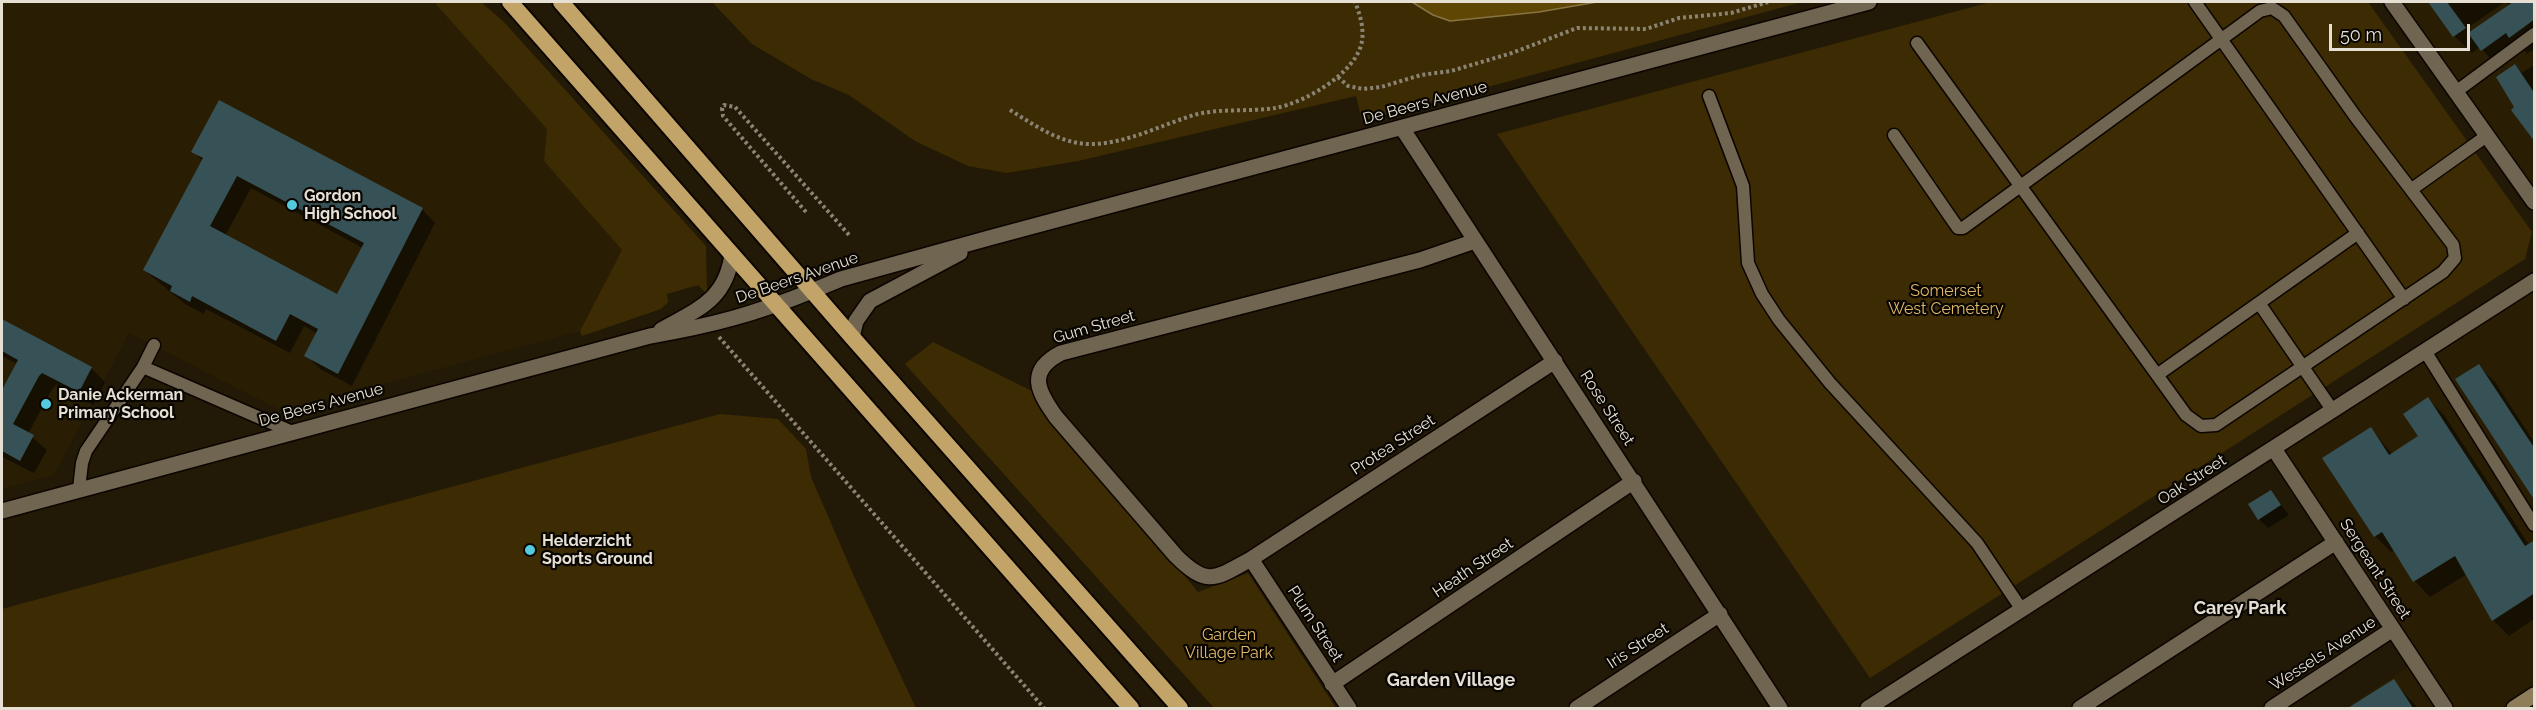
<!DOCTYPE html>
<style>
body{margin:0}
#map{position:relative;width:2536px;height:710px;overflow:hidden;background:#221a07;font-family:Raleway,sans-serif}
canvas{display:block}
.frame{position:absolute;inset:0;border:3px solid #e5dfd4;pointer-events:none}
.scale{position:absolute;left:2329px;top:24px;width:141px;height:27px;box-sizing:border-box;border:3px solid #e5dfd4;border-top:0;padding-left:8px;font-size:18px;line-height:21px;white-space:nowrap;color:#e5dfd4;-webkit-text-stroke:4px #090602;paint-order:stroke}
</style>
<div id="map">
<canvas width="2536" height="710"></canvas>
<div class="frame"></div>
<div class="scale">50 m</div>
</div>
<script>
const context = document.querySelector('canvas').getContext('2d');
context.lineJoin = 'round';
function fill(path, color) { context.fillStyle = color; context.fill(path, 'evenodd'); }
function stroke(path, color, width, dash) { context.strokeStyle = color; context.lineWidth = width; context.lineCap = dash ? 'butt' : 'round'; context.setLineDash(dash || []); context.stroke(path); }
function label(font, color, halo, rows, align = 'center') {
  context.font = font + ' Raleway,sans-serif'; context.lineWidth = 4.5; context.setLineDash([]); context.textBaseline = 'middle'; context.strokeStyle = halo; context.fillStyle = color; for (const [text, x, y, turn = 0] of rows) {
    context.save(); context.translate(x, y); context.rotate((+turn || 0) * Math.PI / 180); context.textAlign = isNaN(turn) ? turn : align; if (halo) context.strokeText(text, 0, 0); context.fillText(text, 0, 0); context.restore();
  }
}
fill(new Path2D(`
 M2,2H434L547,129L544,161L622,250L580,331L282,411L129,333L54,475L2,489Z
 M2393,2H2534V201Z
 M2534,281V688L2506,708H2346L2417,661L2282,448Z`), '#291e04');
fill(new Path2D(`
 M434,2H481L504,22L706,246L707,294L698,285L667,294L668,302L661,309L582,336L580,331L622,250L544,161L547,129Z
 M712,2H1802L1362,121L1356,96L1078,161L1007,173L968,166L915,141L849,95L811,79L752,44Z
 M1991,2H2368L2532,232L2525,259L1870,678L1497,134Z
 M933,342L1034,392L1198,592L1248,573L1336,708H1214L905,364Z
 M720,414L778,419L806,449L811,477L857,583L916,708H2V609Z`), '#3d2c03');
const water = new Path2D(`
 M1412,2H1597L1539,12L1450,21L1433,15Z`);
fill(water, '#5f4604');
stroke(water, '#877442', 1.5);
fill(new Path2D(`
 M2430,2H2505L2469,27L2472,32L2509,6L2505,2H2534V49L2527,54L2524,50L2499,68L2480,47L2472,53L2454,36Z
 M2534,65V141L2516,108L2515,66L2522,73Z
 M193,151L422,209L435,223L352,386L320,369L306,355L318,334L304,326L290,353L206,309L204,314L185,304L144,270L203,161ZM251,188L363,248L338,296L225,236Z
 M2,320L91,368L105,382L93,405L56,385L52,389L28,434L47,450L34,473L2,457V393L17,364L2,356Z
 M2479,366L2495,382L2534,442V498Z
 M2428,399L2444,415L2529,545L2534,542V619L2509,636L2493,620L2467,574L2430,597L2415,581L2395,550L2391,552L2375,536L2324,459L2371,429L2392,454L2420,436Z
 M2271,492L2289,515L2268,528L2259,519Z
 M2393,681L2418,708L2353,707Z`), '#0007');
fill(new Path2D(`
 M2428,2H2447L2466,28L2453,37Z
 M2513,2H2535V19L2509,38L2506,33L2481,51L2468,33Z
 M2515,64L2535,94V142L2511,110L2514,107L2496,77Z
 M219,100L423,208L338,374L304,356L318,329L290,314L276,341L192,296L190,302L170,291L172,286L143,270L203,158L191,152ZM237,176L364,243L337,294L210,226Z
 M2,319L92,367L79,392L42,373L39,376L13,424L34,435L20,461L2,451V390L18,360L2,351Z
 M2479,364L2535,449V501L2455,379Z
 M2428,397L2525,546L2535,540V593L2492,621L2455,556L2413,582L2382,532L2374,537L2322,458L2371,427L2389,455L2418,436L2403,414Z
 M2271,490L2281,505L2258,520L2248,504Z
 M2394,679L2413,708H2348Z`), '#375257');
const service = new Path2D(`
 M2195,2L2404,299
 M2457,91L2534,34
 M1709,96L1743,186L1748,263L1762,294L1779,320L1830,383L1977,543L2022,610
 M1894,135L1951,218L1958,228H1963L2260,11L2272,8L2284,16L2355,116L2453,245L2455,258L2443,272L2216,425L2201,426L2186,415L1917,43
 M2412,189L2488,135
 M2259,303L2333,411
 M2425,351L2534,525
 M143,367L154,345
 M2157,375L2358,233
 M79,489L82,463L86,451L143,367L290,431`);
const minor = new Path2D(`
 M2392,2L2534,202
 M1402,128L1780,708
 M1475,241L1420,260L1061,353C1026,371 1038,392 1056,417L1176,556C1208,588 1216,578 1251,559L1555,361
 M812,291L841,279L989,238L1869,2
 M852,337L856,321L870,301L960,253
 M2274,449L2445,708
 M1251,559L1349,708
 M1332,684L1634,481
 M1577,708L1720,614
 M1868,708L2534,281
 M2080,708L2336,542
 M2272,708L2393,629`);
const tertiary = new Path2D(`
 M661,330C698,309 726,300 732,254
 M2,511L650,336C710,326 755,314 812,291`);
const secondary = new Path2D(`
 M2514,708L2534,695`);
const trunk = new Path2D(`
 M510,2L1131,708
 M561,2L852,337L1180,708`);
stroke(service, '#0c0500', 15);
stroke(minor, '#0c0500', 18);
stroke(tertiary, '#0c0500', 18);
stroke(secondary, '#0c0500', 18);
stroke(trunk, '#0c0500', 20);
stroke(new Path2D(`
 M1338,77L1348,86L1363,89L1381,87L1421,75L1451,71L1512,53L1577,28L1646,29L1679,18L1731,13L1768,2
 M1010,110C1036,126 1062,145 1093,144C1128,143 1161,125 1194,115C1220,108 1248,112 1275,108C1304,103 1357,73 1362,41C1364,28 1360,14 1355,2
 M806,212L723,116L722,108L724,105L735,107L850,236
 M719,337L1044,708`), '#8b8475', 4, [3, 3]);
stroke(service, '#706551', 12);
stroke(minor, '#706551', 15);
stroke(tertiary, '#706551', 15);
stroke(secondary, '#8f7d5a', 15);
stroke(trunk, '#c2a468', 16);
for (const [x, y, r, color] of [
 [292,205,6,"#54cade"],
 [46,404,6,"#54cade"],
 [530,550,6,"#54cade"]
]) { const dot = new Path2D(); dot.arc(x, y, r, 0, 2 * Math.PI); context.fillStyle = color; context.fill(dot); stroke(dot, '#090602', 2); }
label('16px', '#e5dfd4', '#090602', [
 ["De Beers Avenue",1425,103,-15],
 ["De Beers Avenue",797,278,-19],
 ["Gum Street",1094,327,-16],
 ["De Beers Avenue",321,405,-15],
 ["Rose Street",1607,408,57],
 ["Protea Street",1393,445,-33],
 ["Oak Street",2192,480,-33],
 ["Heath Street",1473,568,-34],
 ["Sergeant Street",2375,569,57],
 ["Plum Street",1315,624,57],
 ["Iris Street",1638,646,-33],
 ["Wessels Avenue",2323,654,-33]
]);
label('bold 16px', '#e5dfd4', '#090602', [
 ["Gordon",304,196],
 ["High School",304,214],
 ["Danie Ackerman",58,395],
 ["Primary School",58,413],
 ["Helderzicht",542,541],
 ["Sports Ground",542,559]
], 'left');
label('16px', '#e1b966', '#090602', [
 ["Somerset",1946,291],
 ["West Cemetery",1946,309],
 ["Garden",1229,635],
 ["Village Park",1229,653]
]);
label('bold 18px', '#e5dfd4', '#090602', [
 ["Carey Park",2240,609],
 ["Garden Village",1451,681]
]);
</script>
